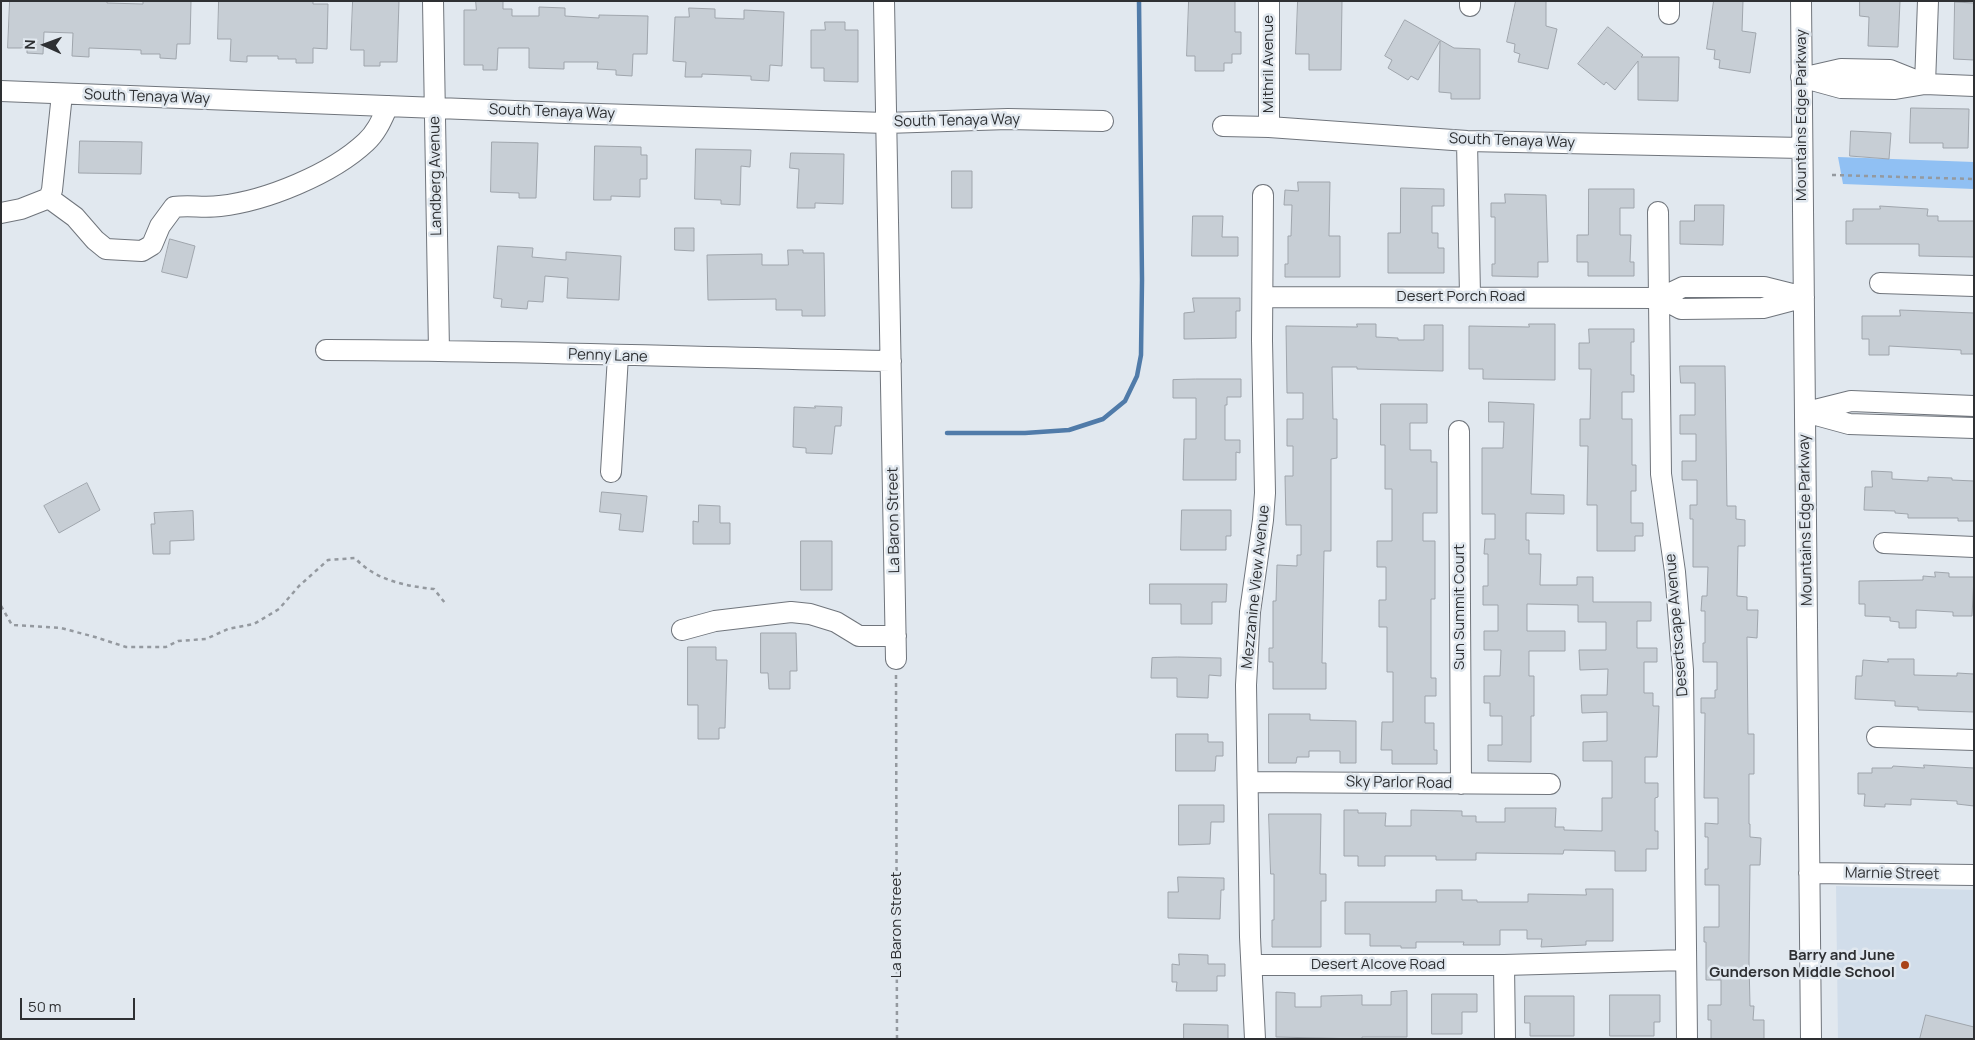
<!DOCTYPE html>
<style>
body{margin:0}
#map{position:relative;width:1975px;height:1040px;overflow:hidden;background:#e1e8ef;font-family:Manrope,sans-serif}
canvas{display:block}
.frame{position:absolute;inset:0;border:2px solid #2e3033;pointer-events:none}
.north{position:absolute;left:20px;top:20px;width:50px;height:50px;-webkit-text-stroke:4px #e1e8ef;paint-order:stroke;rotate:272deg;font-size:14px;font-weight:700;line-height:20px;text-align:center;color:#2e3033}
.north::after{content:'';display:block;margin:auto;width:18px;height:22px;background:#2e3033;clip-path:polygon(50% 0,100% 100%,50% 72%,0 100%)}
.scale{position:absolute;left:20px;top:998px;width:115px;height:22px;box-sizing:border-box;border:2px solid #2e3033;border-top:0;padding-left:6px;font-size:15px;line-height:18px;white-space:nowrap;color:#2e3033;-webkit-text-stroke:4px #e1e8ef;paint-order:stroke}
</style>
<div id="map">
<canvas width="1975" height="1040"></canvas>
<div class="frame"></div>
<div class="north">N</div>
<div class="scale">50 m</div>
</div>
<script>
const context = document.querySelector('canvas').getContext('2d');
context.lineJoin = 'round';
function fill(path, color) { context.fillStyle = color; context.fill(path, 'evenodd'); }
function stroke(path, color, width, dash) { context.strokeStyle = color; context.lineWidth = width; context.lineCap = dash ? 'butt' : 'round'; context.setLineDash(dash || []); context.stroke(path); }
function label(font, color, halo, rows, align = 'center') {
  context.font = font + ' Manrope,sans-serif'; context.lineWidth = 5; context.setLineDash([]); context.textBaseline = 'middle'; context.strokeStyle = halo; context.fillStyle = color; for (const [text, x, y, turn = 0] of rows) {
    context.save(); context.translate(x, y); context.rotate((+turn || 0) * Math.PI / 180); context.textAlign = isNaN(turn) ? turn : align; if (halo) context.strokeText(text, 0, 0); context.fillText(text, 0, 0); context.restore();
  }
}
fill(new Path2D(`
 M1836,886L1974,890V1039H1838Z`), '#d1ddea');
fill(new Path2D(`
 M1838,157L1974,162V189L1843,184Z`), '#90c0f3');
stroke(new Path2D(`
 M947,433H1025L1069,430L1103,419L1125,401L1137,376L1141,355L1142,280L1139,1`), '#507ba9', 4.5);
const building = new Path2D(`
 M10,1H107V3L143,4V1H191L190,44H177L176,59L160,58V54H141V50L89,48V57L72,56L73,33L44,32L43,54L27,53V48H8Z
 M219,1H313V4H328L327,49L313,48V63H296V59H278V56H247V62L230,61L231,39H218Z
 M353,1H399L397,62H380V66H364V50H351Z
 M476,1H503V9H512V16H539V7L565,8V16L599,18V15L648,16L647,54H633L632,76L616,75V70L597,69L598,62H564V69L529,68V48H498L497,70H483V65H464V10H476Z
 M1189,1H1235V32H1241V54H1232V63H1224V71H1195V56H1187Z
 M1298,1H1342L1341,70H1309V54H1296Z
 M1516,1H1546V26L1557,29L1548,69L1518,62L1520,54L1514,52L1515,44L1507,42Z
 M1714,1H1743L1742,31L1756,33L1750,73L1719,68L1720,60L1714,59L1715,50L1707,49Z
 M1860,1H1900L1898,47L1868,46L1869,17L1860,16Z
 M1955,2L1974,3V60L1954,59Z
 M689,8L715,9V18L744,19V10L784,12L782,66L770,65L769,81L751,80V76L702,74V77H685L686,62L673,61L675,17H689Z
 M1405,20L1454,48L1480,49V99H1451V93L1439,92L1440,41L1418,80L1411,76L1408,80L1388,68L1392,60L1385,56Z
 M825,22H845V30H858V82L824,81V68H811V30H825Z
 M1608,27L1643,55L1641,57H1679L1678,101L1638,100V61L1615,90L1606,82L1604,85L1578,64Z
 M1911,108L1969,109L1968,148H1943V143H1910Z
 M1851,131L1891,133L1889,159L1850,156Z
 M80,141L142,142L141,174L79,173Z
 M492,142L538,143L536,198H519V193L491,192Z
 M595,146L641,147V155H647V179H640V197L611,196V200H594Z
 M696,149L751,150L750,167L741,166L740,205L721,204V200L695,199Z
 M791,153L844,154L843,204L815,203V208H797L799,169L790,168Z
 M952,171H972V208H952Z
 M1298,182H1330L1329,236H1340V277H1285V264H1288V236H1291L1292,205H1284L1285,190L1298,191Z
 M1401,188L1444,189V206H1432V233H1438V248H1444V273H1388V233H1400Z
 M1589,189H1634V208H1620V235H1631L1630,262H1634V276H1588V262H1577V235H1588Z
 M1505,194L1546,195L1548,262H1538V277L1492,276V264H1495V217H1491V203H1505Z
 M1695,205H1724L1723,245L1680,244V221H1694Z
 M1880,206L1928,209L1927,216H1938V221H1974V257L1919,256V244H1846V221H1853V209H1880Z
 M1193,216H1223L1222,237H1238V256H1192Z
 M675,228H694V251L675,250Z
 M170,239L195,246L187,278L162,272Z
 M498,246L533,248L532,257L566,260V252L621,256L619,300L567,298L568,278L545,276L543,302L528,301L527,309L501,307L502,299L494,298Z
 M788,250H803V253H824L825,316H802V310H776V299L708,300L707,255L762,254V265H788Z
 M1193,298H1240V311H1236V338L1184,339V313L1194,312Z
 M1900,310L1974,313V354H1961V350L1889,346V355H1869V339H1862V316H1900Z
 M1357,324H1376V337L1398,338V340H1424V325H1443V371L1357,369V367H1332L1333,419H1337V458L1331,459V551H1324L1322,663H1326V689H1273V662H1269V648H1273V601H1276L1277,565L1297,566V555H1301V525H1286L1285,476H1293V446H1287V419H1303V393H1287L1286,326L1357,327Z
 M1529,324H1555V380L1483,379V369H1469V326L1529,327Z
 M1589,329H1634V342H1631V375H1634V392H1622V419H1632V465H1636V491H1631V523H1643V536H1635V551H1597V505H1587L1588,446H1580V419H1590L1591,369H1579V343H1589Z
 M1680,366H1725L1727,506H1736V519L1745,520V546H1738L1737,596L1747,597V610H1758L1757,638L1747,637L1748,734H1754V774H1749V824H1750V837L1761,838L1760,865H1750L1749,961L1750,1006H1754L1753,1020H1764V1039H1711V1020H1708V1005H1721V980H1706V942H1704V927H1719V885H1705V869H1708V837H1705V823L1718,824V798H1704L1705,713H1701V698H1715V690H1717V662H1703V643H1705V611H1701L1702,596H1707L1708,567H1693V519H1690V505H1697V480H1682V461H1696V434H1680V415H1695V383H1681Z
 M1196,379H1241V397H1227V405H1225V440H1240V453L1236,452V480H1183L1184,439H1196V398H1173V380Z
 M1489,402L1534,404L1531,494L1564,495V514L1526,513V540H1529V554H1541L1540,585H1577V577H1593V602H1651V621H1637V648H1657V662H1644V693H1653V706H1659L1657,757H1645V783H1658V797L1655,798V831H1658V849H1646V871H1615V851L1564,850L1563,854L1476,853V860H1436V856H1385V866H1358V856H1344V810H1358V813H1386L1385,826H1411V810L1462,811V816H1476V822H1505V808H1556L1555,827H1564V830L1602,831V798H1612V761H1583V742L1607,741V712L1582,713L1581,695H1607L1608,669L1580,670L1579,650H1606V622H1578V605L1527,604V631H1565V651H1529V676H1534V716H1531V762L1488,761V745H1502V716H1490V703H1484V676H1500L1501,650H1484V631H1498V605H1483V586H1488V554H1484L1485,539H1495V514H1482V448H1503L1504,422H1489Z
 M1381,404H1427V423H1410V450H1431V462H1437V513H1423V541H1435V599H1431V678H1436V696H1425V723H1434V750H1437V764H1392V750H1381L1382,722H1393V672H1387V627H1379V600H1386V567H1377V541H1392V489H1385V445H1381Z
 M815,406L842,407L841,426H835L832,454L806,453V448L793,447L794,407L815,408Z
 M1872,471L1892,472V479L1928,481V477L1952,478V480L1974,481V521H1958V518H1908V514L1895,513V511L1864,510L1865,487H1872Z
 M87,483L100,510L59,533L44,506Z
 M602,492L647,496L643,532L619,530L621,514L600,512Z
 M699,505L720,506V523H730V544H693V521L698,522Z
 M1182,510H1231V536H1226V550H1181Z
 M193,511L194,540L170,541V554H153L151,524H155L154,513Z
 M801,541H832V590H801Z
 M1935,572L1949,573V577H1974L1972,616H1953V612L1916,610V628H1899V622L1890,621V617L1865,616V604H1859V581L1923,580V576L1935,577Z
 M1150,584H1227L1226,602H1212V624H1181V604H1150Z
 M761,633H796L797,671H790V689H769L768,673H761Z
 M688,647H716V660H727L725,728H719V739H698V705H688Z
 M1178,657L1221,658V676L1209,675L1208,698L1177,697V678H1151L1152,658Z
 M1888,659H1914V675L1957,676V673L1974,674V712L1918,710V707L1895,706V701L1855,699L1856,676H1862L1863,660L1888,662Z
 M1269,714H1310V720L1356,721V763H1340V751H1309V757H1297L1296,763H1269Z
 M1176,734H1208V742H1223V756H1216L1215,771H1176Z
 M1924,765L1974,768V806L1957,804V801L1911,799V805L1885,804V807L1864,806L1865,794H1858V773H1872V768H1892L1893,766L1924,768Z
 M1179,805H1224V822H1211L1210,844L1179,845Z
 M1269,814H1321L1320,874H1326V901H1321V947H1272V920H1274V874H1271Z
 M1178,877L1224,878V890H1221L1220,919L1168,918V892H1178Z
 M1586,889H1613V941H1586V945L1541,947L1542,939H1527V930H1500V945H1463L1464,942H1416V948H1401V946H1370V934H1345V902H1436V890H1462V900H1477V902H1528V894L1586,895Z
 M1179,954L1208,955V964H1225V976H1217V991H1176L1177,982H1172V964L1179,965Z
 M1407,991V1037H1362V1039L1276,1037V992L1295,993V1007H1321V996L1362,995V1005H1391V992Z
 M1432,994H1477V1012H1462V1034H1432Z
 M1610,995H1660V1022H1654V1036H1610Z
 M1525,996H1574V1036H1530V1023H1525Z
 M1926,1015L1974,1027V1039H1920Z
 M1184,1024L1228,1025V1039H1184Z`);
fill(building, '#c7ced5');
stroke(building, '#9fa5ac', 1);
const minor = new Path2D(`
 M433,1L439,351
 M884,1L896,659
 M1269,1V127
 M1470,1V6
 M1669,1V14
 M1801,1L1811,1039
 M1801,77L1841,88L1895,89L1925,84L1974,86
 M1806,77L1841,69L1890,70L1925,84
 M1925,84L1928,1
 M1,91L566,113L886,123L1008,119L1103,121
 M1223,126L1269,127L1467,141L1802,148
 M1467,141L1470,296
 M49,198L75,217L95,240L106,249L142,251L152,245L160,226L174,207C189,205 204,208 220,206C266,201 332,174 366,142C377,132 382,119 388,106
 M1658,212L1661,474L1675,572L1683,670L1687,1039
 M1,213L21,209L49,198L52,190L62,94
 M1880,283L1974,286
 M1263,297L1660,298L1683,287H1764L1804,297
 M1660,298L1681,309L1763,308L1801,298
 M326,350C514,350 702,358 891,361
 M1805,412L1849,424L1974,428
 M1807,412L1851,401L1974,406
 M1459,431L1461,784
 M611,472L618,356
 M1884,543L1974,547
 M682,630L715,621L791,612L810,614L836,622L859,636H896
 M1877,737L1974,740
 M1248,782L1550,784
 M1809,873L1974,875
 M1252,965H1504L1686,960
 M1504,965L1505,1039
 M1255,1039L1250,937L1246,685L1250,612L1263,520L1265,493L1262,340L1263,195`);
stroke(minor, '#70757c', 22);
stroke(new Path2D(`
 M1832,175L1974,179
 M1,606L12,625L61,628L95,637L126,647H166L178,641L206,639L228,629L254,624L279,609L299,586L328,560L355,558C375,580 405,586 434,589L445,603
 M896,675L897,1039`), '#94999f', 2.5, [4, 4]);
stroke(minor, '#fff', 20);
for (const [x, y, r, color] of [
 [1905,965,5,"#a94419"]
]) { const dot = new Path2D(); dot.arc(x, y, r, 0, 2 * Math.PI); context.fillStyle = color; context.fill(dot); stroke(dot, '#e1e8ef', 2); }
label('15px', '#2e3033', '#e1e8ef', [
 ["Mithril Avenue",1269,64,-90],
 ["South Tenaya Way",147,97,2],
 ["South Tenaya Way",552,112,2],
 ["Mountains Edge Parkway",1802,115,-90],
 ["South Tenaya Way",957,121,-1],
 ["South Tenaya Way",1512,141,2],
 ["Landberg Avenue",436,176,-91],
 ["Desert Porch Road",1461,297],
 ["Penny Lane",608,356,2],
 ["La Baron Street",894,520,-91],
 ["Mountains Edge Parkway",1806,520,-91],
 ["Mezzanine View Avenue",1256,587,-84],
 ["Sun Summit Court",1460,607,-90],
 ["Desertscape Avenue",1677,625,-95],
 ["Sky Parlor Road",1399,783,1],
 ["Marnie Street",1892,874,1],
 ["La Baron Street",897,925,-90],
 ["Desert Alcove Road",1378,965]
]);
label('bold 15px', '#2e3033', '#e1e8ef', [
 ["Barry and June",1895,956],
 ["Gunderson Middle School",1895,973]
], 'right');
</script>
